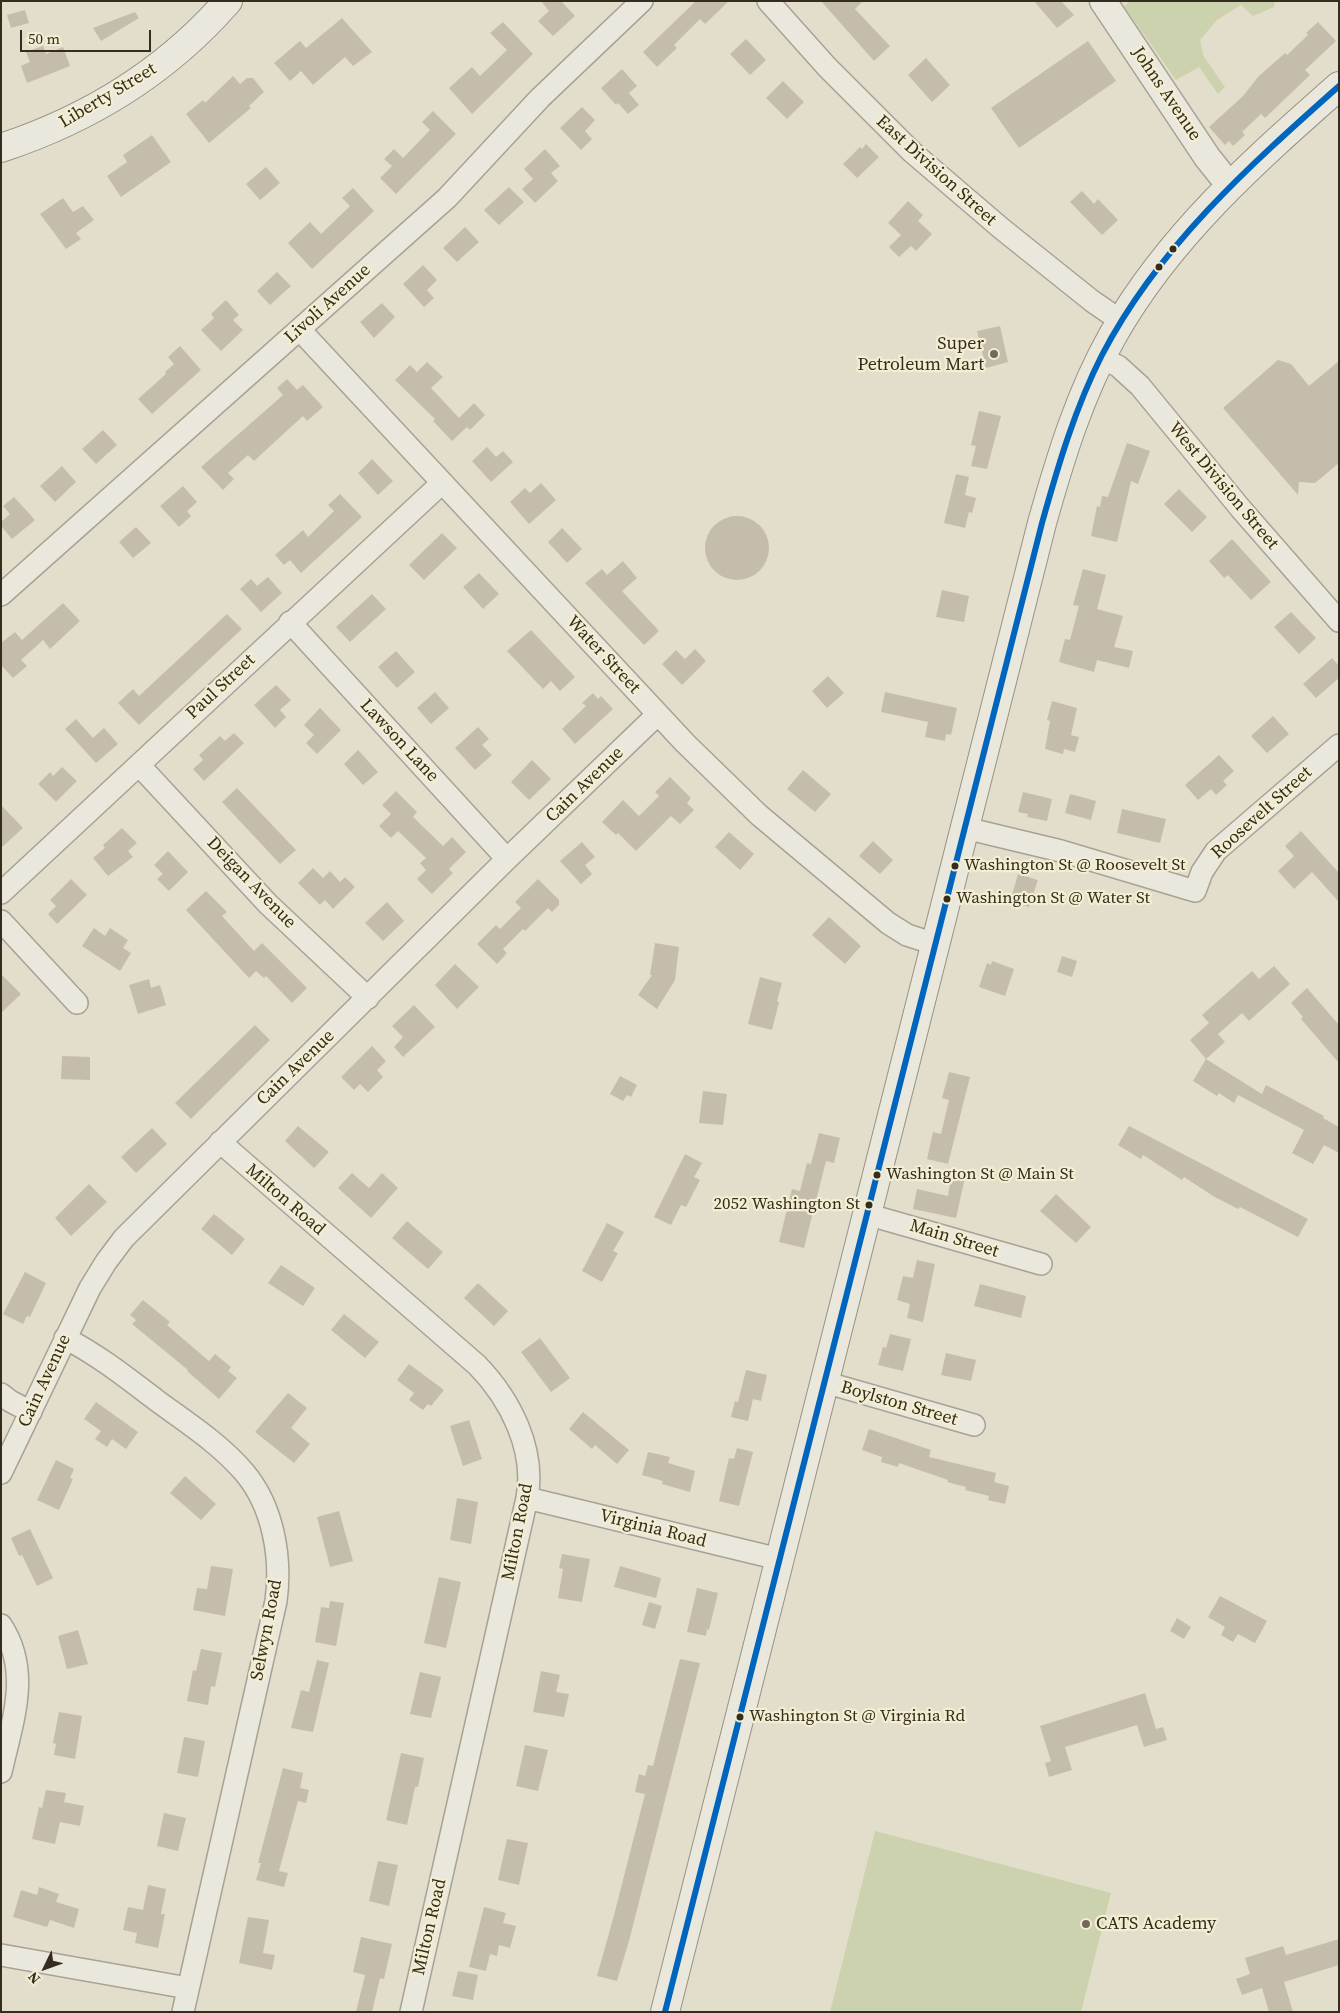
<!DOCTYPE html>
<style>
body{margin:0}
#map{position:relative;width:1340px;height:2013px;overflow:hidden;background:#e2decb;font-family:"Source Serif 4",serif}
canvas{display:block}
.frame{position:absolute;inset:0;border:2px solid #342c1e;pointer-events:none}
.north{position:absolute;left:20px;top:1943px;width:50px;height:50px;-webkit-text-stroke:4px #f3eed1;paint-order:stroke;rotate:228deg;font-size:14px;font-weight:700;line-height:20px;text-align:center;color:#342c1e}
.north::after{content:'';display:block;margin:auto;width:18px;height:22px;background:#342c1e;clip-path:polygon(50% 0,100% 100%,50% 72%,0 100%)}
.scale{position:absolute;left:20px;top:30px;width:131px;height:22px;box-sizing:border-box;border:2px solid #342c1e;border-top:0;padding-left:6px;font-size:15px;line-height:18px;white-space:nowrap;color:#342c1e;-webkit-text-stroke:4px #f3eed1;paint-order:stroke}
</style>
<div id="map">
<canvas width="1340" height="2013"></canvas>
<div class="frame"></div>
<div class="north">N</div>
<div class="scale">50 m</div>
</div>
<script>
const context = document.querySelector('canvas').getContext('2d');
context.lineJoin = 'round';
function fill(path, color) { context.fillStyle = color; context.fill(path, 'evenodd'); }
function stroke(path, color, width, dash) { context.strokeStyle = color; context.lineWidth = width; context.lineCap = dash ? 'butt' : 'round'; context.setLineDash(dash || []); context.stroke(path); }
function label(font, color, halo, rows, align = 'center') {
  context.font = font + ' "Source Serif 4",serif'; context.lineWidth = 4.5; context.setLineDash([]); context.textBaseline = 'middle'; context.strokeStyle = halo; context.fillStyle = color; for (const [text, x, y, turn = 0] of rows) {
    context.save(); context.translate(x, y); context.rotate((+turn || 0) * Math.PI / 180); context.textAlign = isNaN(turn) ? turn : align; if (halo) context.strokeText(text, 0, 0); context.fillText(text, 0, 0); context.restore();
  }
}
fill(new Path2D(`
 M1130,1H1275L1274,7L1253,16L1241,5L1217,20L1200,40L1203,55L1225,87L1218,94L1199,67L1176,80L1124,6Z
 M875,1831L1111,1893L1081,2012H830Z`), '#cdd2ae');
fill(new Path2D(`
 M541,1H561L575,16L553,36L538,21L549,11Z
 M696,1H729L705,24L700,19L674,45L677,48L657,67L643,52Z
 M821,1H863L855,9L890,46L874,61Z
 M1034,1H1061L1074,15L1057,28Z
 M25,10L29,23L11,28L7,15Z
 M135,12L139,18L101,41L93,28Z
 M342,18L372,52L353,66L345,57L313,85L301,71L290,81L274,63L300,41L306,48Z
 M503,22L533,54L472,114L449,88L472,67L480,76L507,50L490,33Z
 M1318,22L1336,41L1305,70L1310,75L1265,118L1261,114L1242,132L1245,135L1233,146L1229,141L1225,145L1209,127L1243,96L1258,77L1285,53L1287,55L1308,35L1306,33Z
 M746,39L766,60L750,75L730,54Z
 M1088,41L1116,81L1019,148L991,108Z
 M43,46L46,54L63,47L70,66L27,83L21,66L30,62L26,52Z
 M926,58L950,85L932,102L908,75Z
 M622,69L637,86L629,93L639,105L628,114L618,103L616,105L601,88Z
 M233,76L240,84L247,78H253L264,92L249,106L251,108L209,143L186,114L203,100L205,103Z
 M783,81L804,102L787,119L766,98Z
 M582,107L595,120L585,131L592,139L581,150L560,128Z
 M433,111L456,134L396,194L380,178L392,166L384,159L394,149L403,158L430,130L422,122Z
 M152,135L171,162L121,197L107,176L127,162L123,155Z
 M866,144L879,157L857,178L843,164L860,147L862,149Z
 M545,149L560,166L551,173L558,181L535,203L522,189L533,179L524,169Z
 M266,167L280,183L260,200L246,184Z
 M509,187L524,202L499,225L484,210Z
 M353,188L374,211L312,269L288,243L310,222L321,234L350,206L342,198Z
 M1082,191L1094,204L1098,199L1118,220L1102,235L1070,202Z
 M63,198L73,212L83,206L94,220L76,233L81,239L66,249L40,214Z
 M908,201L923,215L918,221L932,234L916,251L911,246L899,257L889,247L901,235L888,223Z
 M465,227L479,242L457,262L443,248Z
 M423,265L437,280L427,290L434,298L424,307L403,284Z
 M277,272L291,286L270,305L257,291Z
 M226,300L239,315L233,320L243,330L221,351L201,330L214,318L211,314Z
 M382,303L395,317L374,338L360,322Z
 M1000,326L1008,362L986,368L977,331Z
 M180,346L201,370L152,414L138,399L166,374L165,372L174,364L168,357Z
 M1278,360L1291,364L1309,386L1339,361V463L1315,483L1299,482L1298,495L1223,408Z
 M427,362L443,377L431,388L459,418L474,403L485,415L470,430L467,427L452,441L433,421L435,419L395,380L410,365L417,372Z
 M287,379L297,390L303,385L323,407L307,421L303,416L254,461L248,455L228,473L234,479L223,490L201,467L283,395L277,388Z
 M979,411L1001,416L987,469L971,466L976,446L971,445Z
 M103,430L117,445L96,464L82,449Z
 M1127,443L1150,451L1138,484L1131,481L1117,542L1091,536L1097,506L1100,507L1102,496L1108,497Z
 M487,447L496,457L503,451L513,462L491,482L472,461Z
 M372,459L393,481L378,495L358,473Z
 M62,466L76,482L55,502L40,486Z
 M956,474L969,477L965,495L976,498L972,513L969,512L965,528L944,523Z
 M541,483L556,500L529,524L510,502L525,488L530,493Z
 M183,486L197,502L187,511L191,516L179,527L160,506Z
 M1179,489L1207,517L1192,532L1164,504Z
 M340,494L362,517L301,573L290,560L284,565L275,555L303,530L308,537L334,511L328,505Z
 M14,497L35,520L12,539L1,526V522L10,514L3,506Z
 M705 548a32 32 0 1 1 64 0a32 32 0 1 1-64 0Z
 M136,527L151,543L133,558L119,542Z
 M562,528L582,549L567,563L548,542Z
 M442,533L457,548L424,580L409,565Z
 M1232,539L1271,582L1251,600L1228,575L1224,578L1209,561Z
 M623,561L637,578L622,591L659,631L644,645L585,583L602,569L607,575Z
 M1083,569L1106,575L1097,609L1123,616L1114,647L1133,651L1129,668L1097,660L1094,672L1059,662L1065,639L1070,640L1079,606L1073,605Z
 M479,573L499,594L483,609L463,587Z
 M268,577L282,593L261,612L240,589L251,579L257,586Z
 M942,590L969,596L964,622L936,617Z
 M372,594L386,609L350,642L336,627Z
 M63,603L80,621L50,649L43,640L21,660L27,666L13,678L1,665V643L15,632L22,640Z
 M1291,612L1316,638L1299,654L1274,627Z
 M227,614L242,629L139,725L118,703L133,689L139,696Z
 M531,630L575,677L560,691L551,681L543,689L507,651Z
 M695,649L706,661L682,685L662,664L676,650L685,659Z
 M396,651L415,672L397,688L378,667Z
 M1332,658L1339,666V678L1316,698L1303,684Z
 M828,676L844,693L827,708L812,691Z
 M276,685L291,700L280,710L286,717L275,728L254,705Z
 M435,692L449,708L431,724L417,708Z
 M885,692L957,708L951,735L946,734L945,741L925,737L928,722L881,712Z
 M593,693L598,699L601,696L613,709L575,744L562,729L586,706L582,703Z
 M1052,701L1077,708L1071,735L1079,737L1075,752L1064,749L1063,754L1045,749L1050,721L1047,720Z
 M320,708L341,730L317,754L306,743L314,735L304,725Z
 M1273,716L1289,734L1267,753L1251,736Z
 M76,719L93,738L104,728L118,744L96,763L65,729Z
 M478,727L489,739L482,745L492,755L475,770L455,748Z
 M234,733L244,743L204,781L193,769L203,760L199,755L220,736L225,741Z
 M358,750L378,772L363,785L344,764Z
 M1219,755L1234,771L1223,781L1227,785L1216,795L1211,789L1198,800L1185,785Z
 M532,760L551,779L529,800L511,782Z
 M62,767L77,781L56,802L38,784L50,772L53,776Z
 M803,770L831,794L815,812L787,789Z
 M670,777L691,798L687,803L694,810L680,824L671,816L636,851L618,833L616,835L602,822L623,800L639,816L659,796L655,792Z
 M237,788L296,850L280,864L222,802Z
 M396,791L417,812L413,817L443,846L452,837L466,852L449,869L453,873L432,894L417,879L426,870L420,863L426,858L398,831L391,838L379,826L391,814L382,805Z
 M1023,792L1052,799L1047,821L1027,817L1028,814L1018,812Z
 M1070,794L1096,801L1091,820L1065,813Z
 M1,805L23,828L1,848Z
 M1122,809L1166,819L1160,843L1117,833Z
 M122,828L137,843L128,851L133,857L108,876L93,858L105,848L103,845Z
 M1301,831L1339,873V902L1312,872L1294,889L1278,871L1294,856L1285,846Z
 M729,832L754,854L740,870L715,847Z
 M873,841L893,860L880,874L859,856Z
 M582,842L595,857L585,865L592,874L581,884L560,861Z
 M168,851L188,872L169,891L157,879L163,874L154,865Z
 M313,868L323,878L330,871L340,882L345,877L355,887L333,909L325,900L320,905L298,883Z
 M1018,874L1038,880L1029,907L1010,902Z
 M71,879L87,895L57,924L48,914L56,906L50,900Z
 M538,879L559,900V905L552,912L548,908L525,931L523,929L503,949L507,953L497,964L477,944L496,925L500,929L521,908L515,902Z
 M206,891L227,912L222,916L254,951L262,943L307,988L292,1003L266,976L264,978L256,971L249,978L186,910Z
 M387,902L404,921L383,941L365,923Z
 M829,917L861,946L845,964L812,935Z
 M94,928L105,936L110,928L128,940L123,948L131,953L120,971L82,946Z
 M655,943L679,947L675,980L657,1009L638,995L652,975H650Z
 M1062,956L1077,961L1072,977L1057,972Z
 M992,961L1014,969L1005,996L979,987L987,963L991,965Z
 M455,964L479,987L457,1009L435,985Z
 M1274,966L1290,984L1249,1021L1242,1013L1218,1034L1225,1042L1206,1059L1190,1040L1209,1023L1202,1015L1252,971L1259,979Z
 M1,974L21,994L1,1013Z
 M760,977L782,983L777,1001L779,1002L772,1030L748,1024Z
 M149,979L151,988L160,985L166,1005L138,1014L129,985Z
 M1307,988L1339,1025V1063L1301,1019L1303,1017L1291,1003Z
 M414,1005L435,1027L403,1057L394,1047L403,1037L392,1026Z
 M255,1025L270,1040L191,1119L175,1103Z
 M372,1046L386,1061L377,1070L383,1077L368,1092L360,1084L354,1090L341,1077Z
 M62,1056L90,1057V1080L61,1079Z
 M1206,1059L1262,1094L1266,1085L1324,1116L1323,1118L1339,1127V1153L1324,1145L1313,1164L1292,1153L1304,1130L1238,1095L1234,1103L1219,1093L1217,1096L1193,1081Z
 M949,1072L970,1077L948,1164L927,1159L933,1132L941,1134L949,1100L942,1098Z
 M620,1076L637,1085L631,1097L627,1095L623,1101L610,1094Z
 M703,1091L727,1094L723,1125L699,1123Z
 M298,1126L329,1152L314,1168L285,1141Z
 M1129,1126L1308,1219L1298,1237L1240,1207L1238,1209L1213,1196L1184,1177L1182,1180L1143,1155L1141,1159L1118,1145Z
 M152,1128L167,1144L136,1173L121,1157Z
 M819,1133L840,1138L834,1163L826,1161L804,1248L779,1242L792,1189L800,1191L807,1163L811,1164Z
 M685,1154L702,1163L694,1177L700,1180L686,1207L681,1205L671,1225L654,1217Z
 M952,1171L966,1173L956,1218L913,1209L917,1189L948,1196Z
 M352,1173L369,1188L382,1173L398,1188L371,1218L338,1188Z
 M89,1184L107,1202L71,1236L55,1218Z
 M1056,1194L1091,1227L1076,1243L1040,1211Z
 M214,1214L245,1239L232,1255L201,1229Z
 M407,1221L443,1252L428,1269L392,1238Z
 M607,1223L624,1232L613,1251L618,1253L602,1282L582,1271Z
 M917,1260L935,1264L923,1322L907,1318L910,1304L897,1300L903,1276L913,1278Z
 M281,1265L315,1288L303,1306L268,1283Z
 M25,1272L46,1283L30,1317L27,1316L23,1324L3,1314Z
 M478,1283L508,1311L494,1326L464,1298Z
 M980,1284L1026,1296L1021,1318L974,1306Z
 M143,1300L170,1322L167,1325L209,1361L215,1354L231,1367L228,1371L237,1378L219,1399L187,1371L188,1370L132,1324L136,1320L130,1315Z
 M344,1314L379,1342L365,1358L331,1330Z
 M890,1334L911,1339L903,1371L878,1365L883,1347L886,1348Z
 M540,1338L570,1378L551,1392L521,1352Z
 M946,1353L976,1360L971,1381L941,1375Z
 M409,1364L444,1390L431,1406L428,1404L423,1410L409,1400L414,1393L397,1380Z
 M746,1370L767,1375L761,1401L753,1399L748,1421L731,1417L735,1401L738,1402Z
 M288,1393L307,1408L291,1428L310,1444L294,1463L255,1432Z
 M96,1402L138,1432L126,1449L112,1439L107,1447L95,1439L101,1431L84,1419Z
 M583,1412L629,1450L617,1464L595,1445L592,1449L569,1429Z
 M469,1420L482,1459L463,1466L450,1426Z
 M869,1429L931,1450L929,1457L996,1473L994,1482L1009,1486L1005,1504L988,1500L989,1496L965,1490L966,1487L947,1482L948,1480L899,1463L898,1467L881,1462L882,1457L862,1450Z
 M737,1448L753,1452L739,1506L719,1501L729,1458L734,1459Z
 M648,1452L670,1457L668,1463L695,1471L690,1492L662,1484L663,1481L642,1475Z
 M56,1460L74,1469L70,1478L73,1479L59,1510L37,1500Z
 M185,1476L216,1504L201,1520L170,1493Z
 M457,1498L478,1502L471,1544L450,1540Z
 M339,1511L353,1561L330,1567L317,1517Z
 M30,1529L53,1578L37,1586L22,1555L19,1556L11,1538Z
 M562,1554L590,1559L582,1602L558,1598L563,1569L559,1568Z
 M211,1566L233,1569L225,1616L193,1610L197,1588L207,1589Z
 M620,1566L661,1578L656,1598L614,1587Z
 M439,1577L461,1582L446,1648L424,1643Z
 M697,1588L718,1593L709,1630L707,1629L706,1636L687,1632Z
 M1220,1596L1267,1621L1255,1643L1238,1634L1233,1642L1221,1635L1225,1627L1208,1617Z
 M330,1601L344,1603L336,1646L315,1642L321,1607L329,1608Z
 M649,1602L662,1606L655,1629L642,1625Z
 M1177,1618L1191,1627L1184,1639L1170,1631Z
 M78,1630L88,1664L67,1669L58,1636Z
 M201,1649L222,1653L215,1687L211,1686L208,1705L187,1701L193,1670L196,1671Z
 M680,1659L700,1663L629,1941L617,1981L597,1976L613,1919L645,1794L635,1792L639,1774L645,1776L648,1765L653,1766Z
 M317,1660L329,1663L313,1732L291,1728L301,1690L309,1692Z
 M541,1671L560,1675L556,1692L569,1694L564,1717L533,1712Z
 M420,1672L441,1677L431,1718L410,1714Z
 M1145,1693L1156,1729L1163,1727L1167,1740L1144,1747L1137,1725L1065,1747L1072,1770L1049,1777L1045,1763L1051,1761L1040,1726Z
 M59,1712L82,1716L75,1759L54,1755L56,1744L53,1743Z
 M184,1737L205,1741L198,1777L177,1773Z
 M525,1745L548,1750L538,1791L516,1786Z
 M401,1753L424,1758L418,1787H415L407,1825L386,1820Z
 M283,1768L303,1773L300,1788L309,1790L306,1803L298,1801L279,1871L288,1873L284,1887L256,1880L261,1863H258Z
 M46,1790L66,1793L64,1802L84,1806L80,1826L60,1822L55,1844L32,1839L39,1807L42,1808Z
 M164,1813L186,1818L178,1851L157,1846Z
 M507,1839L528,1843L519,1885L498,1880Z
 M378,1861L398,1865L389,1906L369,1901Z
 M148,1885L166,1889L161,1914H165L158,1948L135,1943L137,1933L123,1930L128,1907L143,1910Z
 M39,1887L59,1894L56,1902L79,1909L74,1928L50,1920L47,1927L13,1917L21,1890L37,1895Z
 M484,1907L506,1913L503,1923L516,1926L510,1948L499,1945L497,1956L490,1954L486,1971L469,1967Z
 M248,1917L269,1920L263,1953L275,1955L272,1970L239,1963Z
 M361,1937L392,1944L384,1979L380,1978L372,2012H356L365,1975L353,1972Z
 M1339,1939V1965L1284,1982L1293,2012H1269L1262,1988L1242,1995L1236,1979L1250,1974L1245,1958L1283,1946L1286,1955Z
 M458,1971L478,1975L473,2000L452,1996Z`), '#c5bdac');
const minor = new Path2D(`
 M768,1L827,67L912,152L1002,229L1092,301L1121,321
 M300,330L685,743L759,815L888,923L907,935L935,944
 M1101,358L1118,366L1140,386L1241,509L1339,621
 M1,595L447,198L540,98L642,1
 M290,622L507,859
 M139,765L268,904L368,998
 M965,828L1061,851L1195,891L1202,872L1216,851L1339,745
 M1,893L442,483
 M1,921L77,1003
 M220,1142L477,1365C510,1399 536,1449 527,1498L411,2012
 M866,1214L1041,1264
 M65,1338C98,1355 127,1378 156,1400C186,1422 219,1443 244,1472C273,1506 282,1557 276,1601L183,2012
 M824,1382L974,1425
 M1,1394L10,1401L31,1412
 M1,1473L90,1288L106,1262L124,1238L507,859L658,714
 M527,1498L779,1559
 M1,1625C32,1672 12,1722 1,1772
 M1,1955L188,1988`);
const tertiary = new Path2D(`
 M1103,1L1207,157L1230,186`);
const secondary = new Path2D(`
 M1,148C89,119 167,71 228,1
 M665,2012L1042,523C1060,459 1080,393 1113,335C1169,236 1254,161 1339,86`);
stroke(minor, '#a7a295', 24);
stroke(tertiary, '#a7a295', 29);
stroke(secondary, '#969285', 30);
stroke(minor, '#eae8dd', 21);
stroke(tertiary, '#eae8dd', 26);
stroke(secondary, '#eae8dd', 28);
stroke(new Path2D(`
 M665,2012L1042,523C1058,466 1075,408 1102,355C1158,247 1249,166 1339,86`), '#0065bd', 6);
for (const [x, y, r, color] of [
 [1173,249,4.5,"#342c1e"],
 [1159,267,4.5,"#342c1e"],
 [994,354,5,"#716a5b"],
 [955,866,4.5,"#342c1e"],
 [947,899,4.5,"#342c1e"],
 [877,1175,4.5,"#342c1e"],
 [869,1205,4.5,"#342c1e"],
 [740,1717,4.5,"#342c1e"],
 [1086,1924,5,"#716a5b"]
]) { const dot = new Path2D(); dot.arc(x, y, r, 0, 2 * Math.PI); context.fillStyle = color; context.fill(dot); stroke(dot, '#f3eed1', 2); }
label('17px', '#342c1e', '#f3eed1', [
 ["Washington St @ Roosevelt St",964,866],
 ["Washington St @ Water St",956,899],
 ["Washington St @ Main St",886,1175],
 ["2052 Washington St",860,1205,"right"],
 ["Washington St @ Virginia Rd",749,1717]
], 'left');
label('18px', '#342c1e', '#f3eed1', [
 ["Johns Avenue",1166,94,56],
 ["Liberty Street",108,96,-31],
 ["East Division Street",936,171,42],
 ["Livoli Avenue",328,304,-42],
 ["West Division Street",1223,486,50],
 ["Water Street",603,655,47],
 ["Paul Street",221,687,-43],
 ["Lawson Lane",399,741,47],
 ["Cain Avenue",585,785,-44],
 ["Roosevelt Street",1262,813,-42],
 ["Deigan Avenue",251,883,46],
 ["Cain Avenue",296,1068,-44],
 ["Milton Road",285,1200,41],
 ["Main Street",954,1239,17],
 ["Cain Avenue",45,1381,-65],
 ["Boylston Street",899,1404,16],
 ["Virginia Road",653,1529,14],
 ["Milton Road",518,1532,-79],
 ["Selwyn Road",267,1630,-79],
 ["Milton Road",430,1927,-77]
]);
label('18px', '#342c1e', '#f3eed1', [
 ["Super",984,344],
 ["Petroleum Mart",984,365],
 ["CATS Academy",1096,1924,"left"]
], 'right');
</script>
